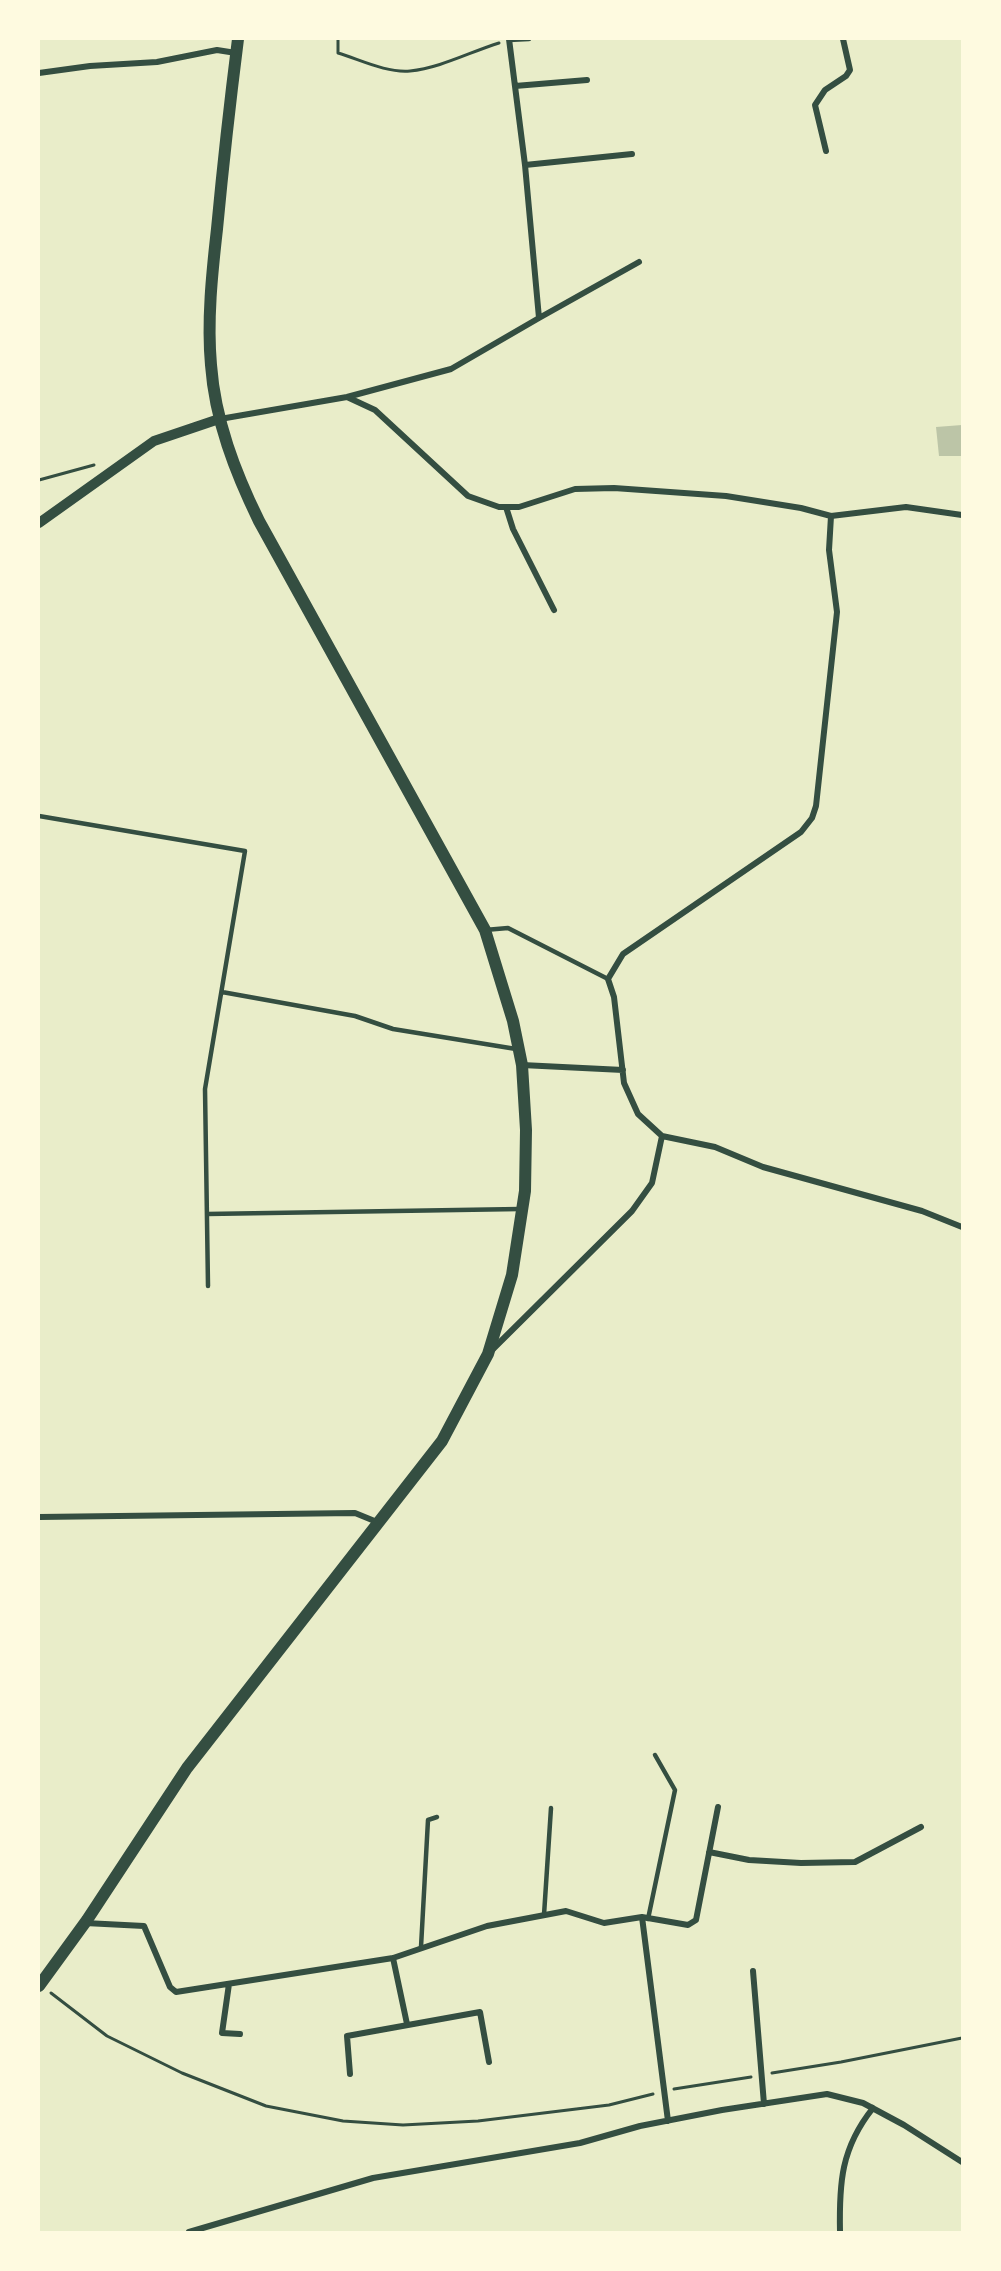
<!DOCTYPE html>
<style>
body{margin:0}
#map{position:relative;width:1001px;height:2271px;overflow:hidden;background:#e9edc9;font-family:"Public Sans",sans-serif}
canvas{display:block}
.frame{position:absolute;inset:0;border:40px solid #fefae0;pointer-events:none}
</style>
<div id="map">
<canvas width="1001" height="2271"></canvas>
<div class="frame"></div>
</div>
<script>
const context = document.querySelector('canvas').getContext('2d');
context.lineJoin = 'round';
function fill(path, color) { context.fillStyle = color; context.fill(path, 'evenodd'); }
function stroke(path, color, width, dash) { context.strokeStyle = color; context.lineWidth = width; context.lineCap = dash ? 'butt' : 'round'; context.setLineDash(dash || []); context.stroke(path); }
fill(new Path2D(`
 M962,425V456H939L936,427Z`), '#bcc5a7');
stroke(new Path2D(`
 M338,39V53C361,60 386,73 410,71C440,68 470,52 499,43
 M39,480L94,465
 M51,1993L107,2036L182,2073L266,2106L343,2121L403,2125L478,2121L609,2105L653,2094
 M772,2073L841,2062L962,2038
 M674,2089L751,2077`), '#344e41', 3);
stroke(new Path2D(`
 M509,40L529,39
 M39,816L245,851L205,1089L208,1286
 M485,930L508,928L608,979
 M222,992L355,1016L393,1029L516,1049
 M207,1214L520,1209
 M544,1915L551,1808
 M648,1919L675,1790L655,1755
 M421,1947L428,1820L437,1817`), '#344e41', 4.5);
stroke(new Path2D(`
 M39,73L90,66L157,62L217,50L236,53
 M515,86L587,80
 M826,151L815,105L825,90L846,76L850,70L843,39
 M525,165L632,154
 M539,318L639,262
 M347,397L375,410L468,496L499,507H519L575,489L614,488L726,496L801,508L831,516L906,507L962,515
 M220,419L347,397L451,369L539,318L525,165L509,39
 M506,507L513,529L554,610
 M831,516L829,550L837,612L816,806L812,818L801,832L623,954L608,979L614,997L624,1083L638,1114L662,1136L715,1147L763,1167L922,1211L962,1227
 M522,1065L623,1070
 M491,1351L632,1211L652,1183L662,1136
 M39,1517L355,1513L377,1522
 M709,1852L749,1860L801,1863L855,1862L921,1827
 M642,1917L668,2121
 M85,1923L144,1926L170,1987L176,1992L393,1958L487,1926L566,1911L604,1923L642,1917L688,1925L696,1920L718,1807
 M393,1958L407,2024
 M753,1971L764,2104
 M229,1984L222,2033L240,2034
 M350,2074L347,2036L480,2012L489,2062
 M189,2232L373,2178L580,2143L640,2126L722,2110L827,2094L863,2103L904,2125L962,2162
 M840,2232C839,2183 841,2148 873,2108`), '#344e41', 6);
stroke(new Path2D(`
 M39,523L154,441L219,419`), '#344e41', 10);
stroke(new Path2D(`
 M39,1986L87,1920L187,1768L442,1441L488,1354L512,1275L525,1191L526,1130L522,1065L513,1021L485,930L259,521C235,472 215,420 211,365C207,321 212,273 217,229C223,165 230,102 238,39`), '#344e41', 12);
</script>
